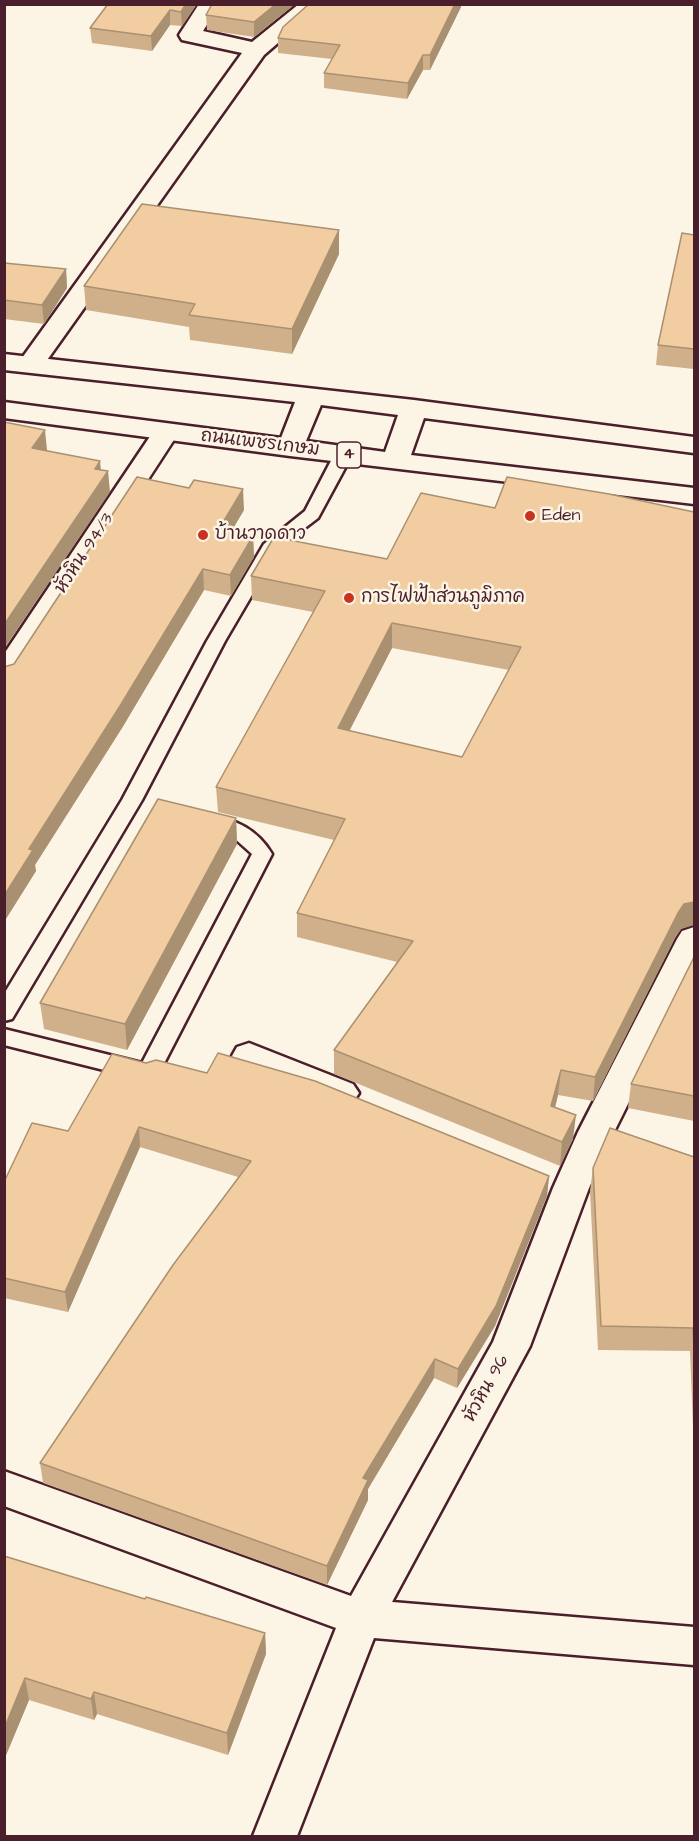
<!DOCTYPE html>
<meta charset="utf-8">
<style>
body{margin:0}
#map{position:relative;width:699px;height:1841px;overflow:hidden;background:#fcf5e5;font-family:"Architects Daughter",sans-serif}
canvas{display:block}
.frame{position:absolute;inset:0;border:6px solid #4a1f2b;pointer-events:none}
</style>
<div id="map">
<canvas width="699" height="1841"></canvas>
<div class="frame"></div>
</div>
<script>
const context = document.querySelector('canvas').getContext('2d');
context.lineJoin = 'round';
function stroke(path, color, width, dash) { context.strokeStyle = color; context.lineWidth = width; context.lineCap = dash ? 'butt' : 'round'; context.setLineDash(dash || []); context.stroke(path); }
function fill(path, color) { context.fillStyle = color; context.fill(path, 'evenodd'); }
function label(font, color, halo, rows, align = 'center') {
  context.font = font + ' "Architects Daughter","Playpen Sans Thai",sans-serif'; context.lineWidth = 5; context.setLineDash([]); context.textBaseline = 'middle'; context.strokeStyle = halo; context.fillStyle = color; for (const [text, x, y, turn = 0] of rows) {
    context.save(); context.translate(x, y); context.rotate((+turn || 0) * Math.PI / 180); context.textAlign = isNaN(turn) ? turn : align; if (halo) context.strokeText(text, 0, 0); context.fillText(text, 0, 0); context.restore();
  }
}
const service = new Path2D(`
 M343,450L349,451L352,455L318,518L280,547L225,641L142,800L12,1019L4,1021V994L122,800L207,641L264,544L305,511L334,455L337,451Z
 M210,814C237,821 257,829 272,854L156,1079L148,1081L4,1045V1029L142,1063L252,854L233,837L203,826L200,821L203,816Z`);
const minor = new Path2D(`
 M199,4H220L203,31L252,42L299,4H323L264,55L40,370L31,372L22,370L18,364L22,358L242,53L182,40L179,35Z
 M166,424L175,426L179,432L15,684L4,686V654L157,426Z
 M694,927V971L614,1132L589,1188L530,1346L392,1602L694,1627V1665L374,1638L297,1836H253L336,1628L4,1506V1471L351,1596L493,1342L553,1188L578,1132L677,939L682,931Z
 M249,1043L353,1084L359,1093L353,1102L341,1106L237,1065L232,1056L237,1047Z`);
const primary = new Path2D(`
 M4,354L414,400L694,437V453L424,418L411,455L694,488V504L290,456L4,418V402L281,438L295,402L4,370ZM321,405L398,415L385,452L306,441Z`);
stroke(service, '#4a1f2b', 5);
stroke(minor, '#4a1f2b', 5);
stroke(primary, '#4a1f2b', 5);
fill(service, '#fcf5e5');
fill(minor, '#fcf5e5');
fill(primary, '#fcf5e5');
fill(new Path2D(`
 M108,4H197L182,26L170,25L152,51L92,43L90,28Z
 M295,4L254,37L207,30L206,15Z
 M309,4H461V7L430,70H423L407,99L324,88V73L332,59L278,53V38Z
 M694,235V369L656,365L658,345Z
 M339,254L292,354L190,340L189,327L86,310L84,286Z
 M4,263L66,269L67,288L44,324L4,319Z
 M495,508L681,929L675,938L593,1101L558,1095L555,1108L573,1139L560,1166L334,1074V1050L397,962L297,937V913L334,840L218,812L216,787L313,612L252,600L251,576L387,559ZM392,648L509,670L462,757L349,731Z
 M244,510L231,532L253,536L254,557L231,596L204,590L122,728L35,865L36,871L4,922V667L14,664Z
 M236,818L237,844L127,1050L44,1029L40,1003Z
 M694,957V1121L628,1108L631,1084Z
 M112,1054L549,1176L547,1196L495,1326L457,1388L434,1378L368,1489V1500L327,1585L43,1483L40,1463L238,1177L140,1147L68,1312L4,1298V1182L68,1131Z
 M694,1157V1454L690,1351L598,1350L590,1191L593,1168Z
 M4,1556L145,1599L265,1633L266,1654L228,1755L97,1714L94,1720L29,1700L4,1760Z`), '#d0b08b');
fill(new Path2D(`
 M186,4H197L182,26L181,12Z
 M276,4H295L254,37V22Z
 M455,4H461V7L430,70V55Z
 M170,10V25L152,51L151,36Z
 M423,55V70L407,99L408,83Z
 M339,230V254L292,354V329Z
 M66,269L67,288L44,324L42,305Z
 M45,430L47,450L34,469L32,448Z
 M100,461L102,481L108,471L110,492L4,649V625Z
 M243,489L244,510L220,550L219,529Z
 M253,536L254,557L231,596L230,575Z
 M203,569L204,590L122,728L35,865L36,871L4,922V896L29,849Z
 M392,623V648L338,753V728Z
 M236,818L237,844L127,1050L125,1024Z
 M694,902V925L681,929L675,938L593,1101L595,1077L678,913L684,904Z
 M561,1070L558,1095L549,1131L551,1106Z
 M576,1115L573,1139L560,1166L562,1142Z
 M139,1127L140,1147L68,1312L65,1292Z
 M549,1176L547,1196L495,1326L457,1388L458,1369Z
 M435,1359L434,1378L368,1489V1500L327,1585V1566L363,1478Z
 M265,1633L266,1654L228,1755L227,1733Z
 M25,1678L29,1700L4,1760V1729Z
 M94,1692L97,1714L94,1720L91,1699Z`), '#a99071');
const building = new Path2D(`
 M108,4H186L181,12L170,10L151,36L90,28Z
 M212,4H276L254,22L206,15Z
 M309,4H455L430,55H423L408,83L324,73L340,45L278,38L283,27Z
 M142,204L339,230L292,329L189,315L195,304L84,286Z
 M682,233L694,235V349L658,345Z
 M4,263L66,269L42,305L4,300Z
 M4,422L45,430L32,448L100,461L95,469L108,471L4,625Z
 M137,477L189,488L194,480L243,489L219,529L253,536L230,575L203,569L120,706L29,849L33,850L4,896V667L14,664Z
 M507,477L609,494L694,512V902L684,904L678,913L595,1077L561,1070L551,1106L576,1115L562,1142L334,1050L413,941L297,913L345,819L216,787L325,591L251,576L274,537L387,559L421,493L495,508ZM392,623L521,647L462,757L338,728Z
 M158,799L236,818L125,1024L40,1003Z
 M694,957V1096L631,1084Z
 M218,1053L315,1081L549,1176L496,1306L458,1369L435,1359L363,1478L368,1480L327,1566L40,1463L173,1265L251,1161L139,1127L65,1292L4,1278V1182L32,1123L68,1131L112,1054L146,1063L156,1060L207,1073Z
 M610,1128L694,1157V1349L693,1328L601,1326L593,1168Z
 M4,1556L145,1599L146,1597L265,1633L227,1733L94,1692L91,1699L25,1678L4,1729Z`);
fill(building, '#f2cda2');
stroke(building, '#a99071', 1.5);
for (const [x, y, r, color] of [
 [530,516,6,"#c8321e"],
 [203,535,6,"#c8321e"],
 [349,598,6,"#c8321e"]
]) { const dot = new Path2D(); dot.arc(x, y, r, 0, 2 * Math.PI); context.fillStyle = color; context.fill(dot); stroke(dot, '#fcf5e5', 2); }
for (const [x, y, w] of [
 [349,455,24]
]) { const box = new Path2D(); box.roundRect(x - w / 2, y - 13, w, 26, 4.5); context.fillStyle = '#fcf5e5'; context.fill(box); stroke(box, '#4a1f2b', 1.5); }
label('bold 16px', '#4a1f2b', null, [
 ["4",349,455]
]);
label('18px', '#4a1f2b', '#fcf5e5', [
 ["ถนนเพชรเกษม",260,444,7],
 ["หัวหิน 94/3",85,554,-57],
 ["หัวหิน 96",487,1389,-61]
]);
label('18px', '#4a1f2b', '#fcf5e5', [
 ["Eden",542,516],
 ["บ้านวาดดาว",215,535],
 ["การไฟฟ้าส่วนภูมิภาค",361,598]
], 'left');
</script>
